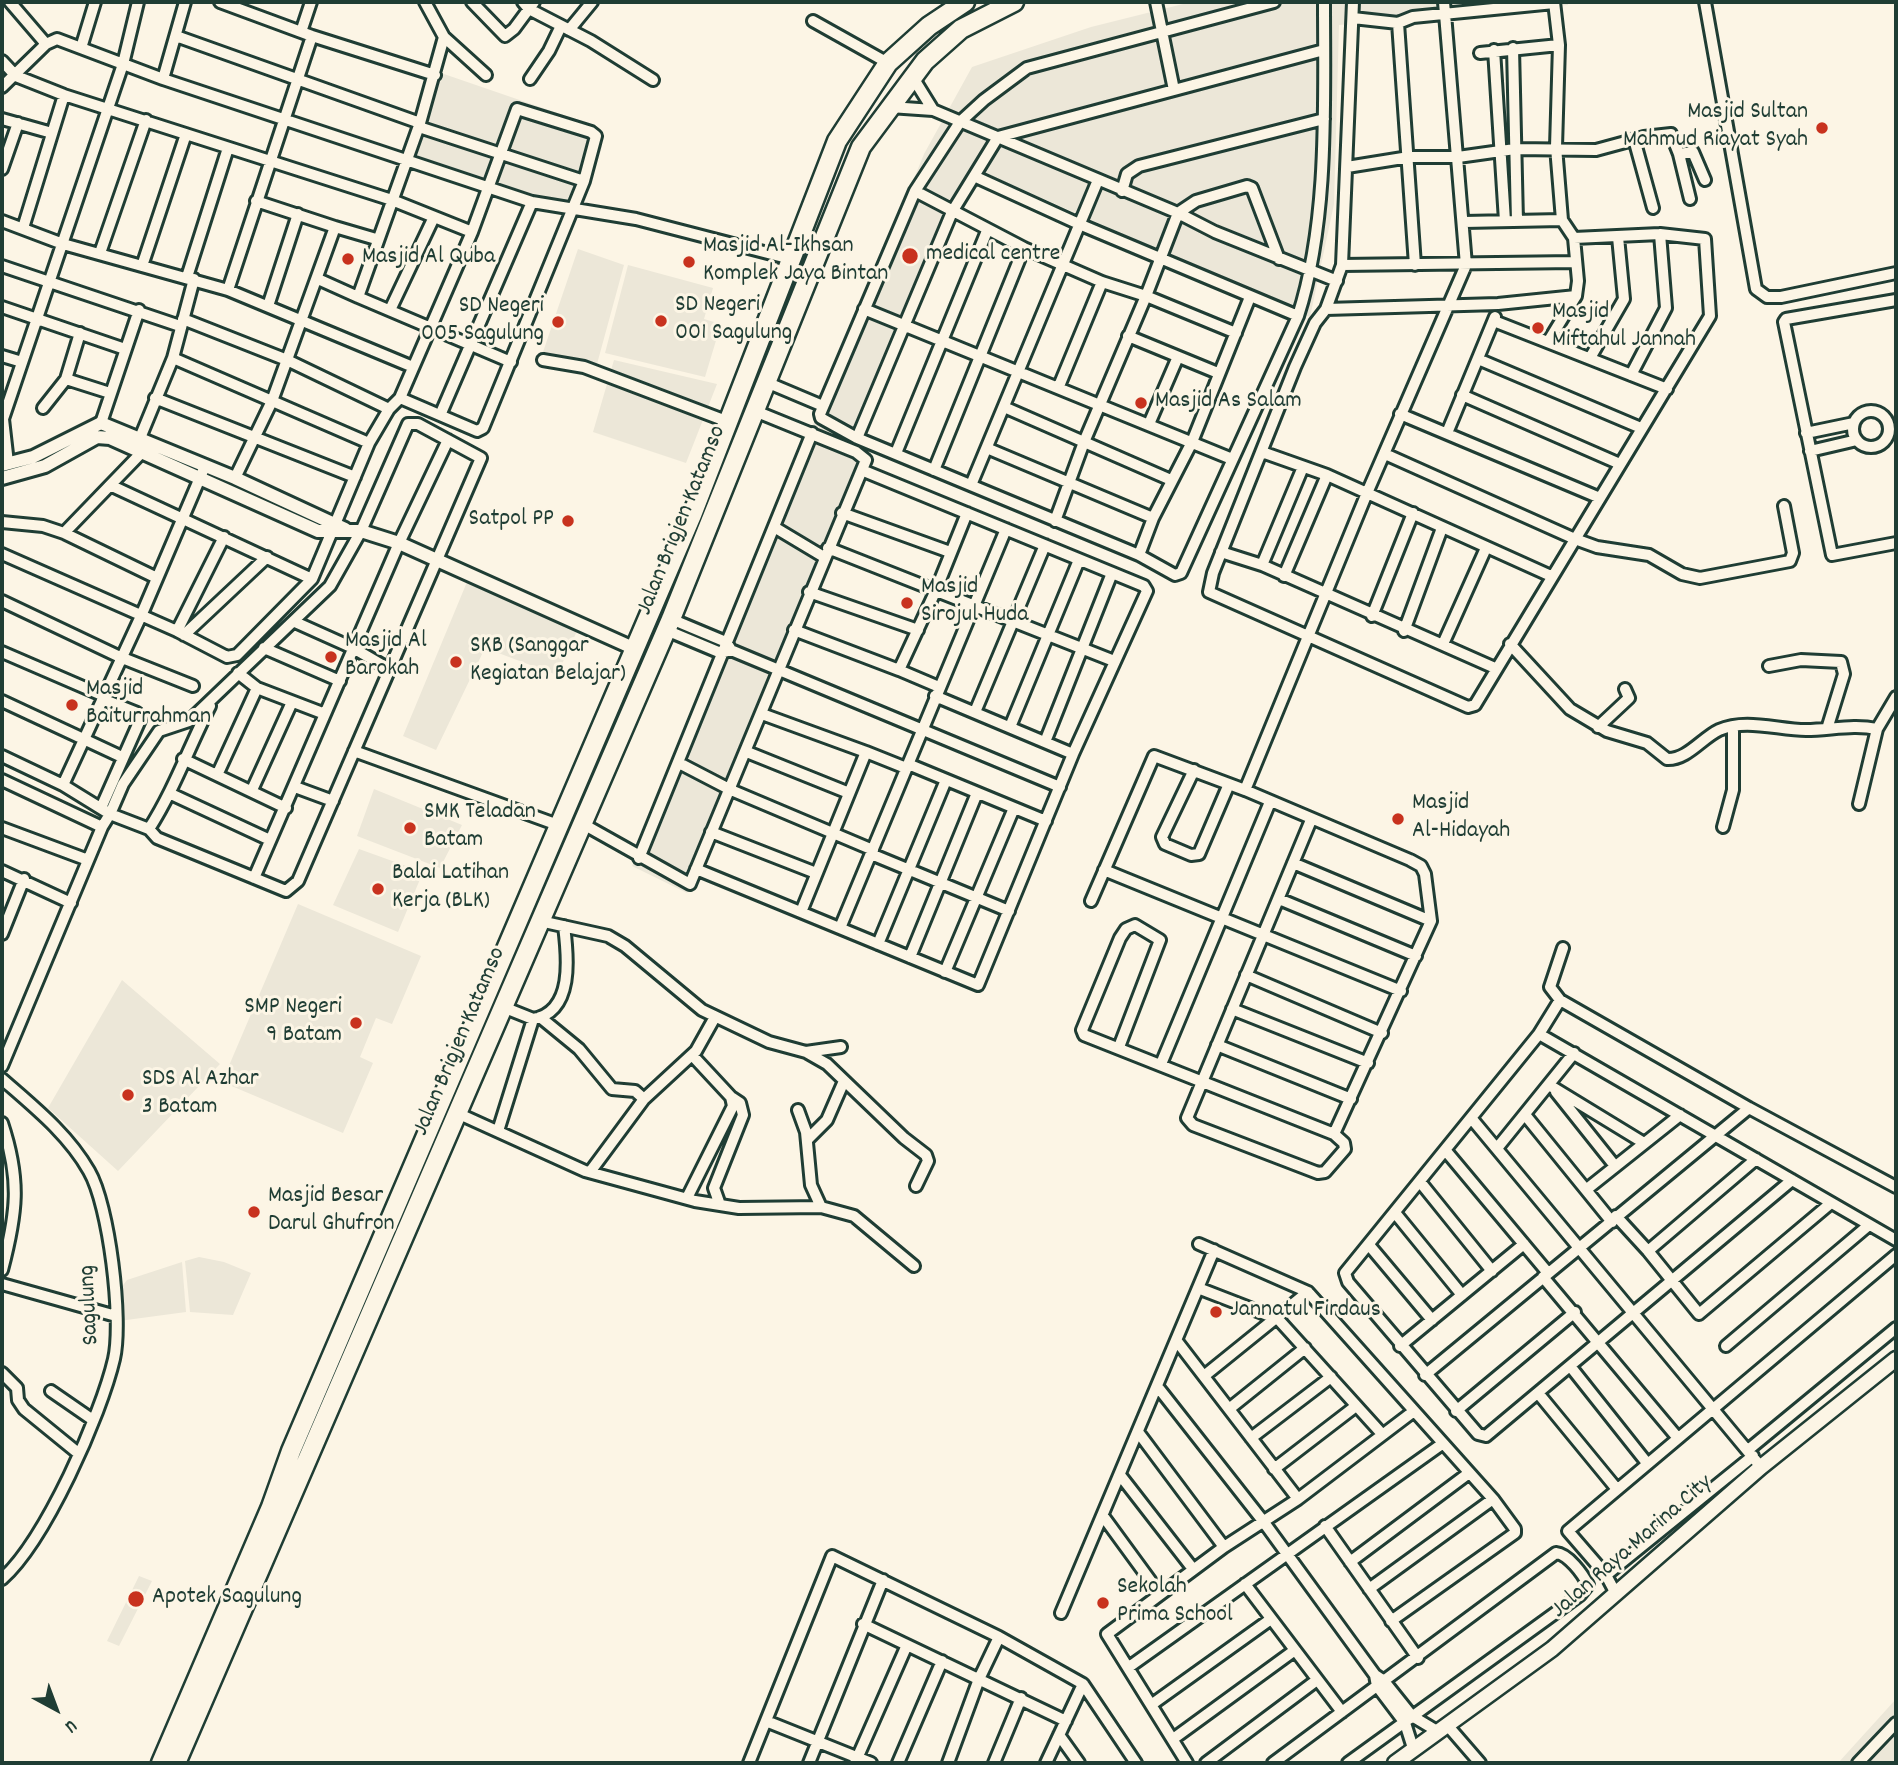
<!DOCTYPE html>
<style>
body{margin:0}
#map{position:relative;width:1898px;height:1765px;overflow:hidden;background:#fcf5e5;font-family:Dekko,sans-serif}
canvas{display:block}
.frame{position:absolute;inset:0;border:4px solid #1f3d34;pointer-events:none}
.north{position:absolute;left:21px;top:1674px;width:70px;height:70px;-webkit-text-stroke:5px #fcf5e5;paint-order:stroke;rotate:139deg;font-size:19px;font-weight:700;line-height:28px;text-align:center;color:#1f3d34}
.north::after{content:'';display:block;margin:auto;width:24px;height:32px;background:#1f3d34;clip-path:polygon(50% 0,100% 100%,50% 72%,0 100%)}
</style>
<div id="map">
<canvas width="1898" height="1765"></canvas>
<div class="frame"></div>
<div class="north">U</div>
</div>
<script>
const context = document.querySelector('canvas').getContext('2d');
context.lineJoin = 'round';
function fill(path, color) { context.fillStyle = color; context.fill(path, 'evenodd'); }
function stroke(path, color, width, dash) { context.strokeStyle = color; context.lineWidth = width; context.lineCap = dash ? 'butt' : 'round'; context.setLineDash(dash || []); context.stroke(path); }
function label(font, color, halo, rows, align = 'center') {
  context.font = font + ' Dekko,sans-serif'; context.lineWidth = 6; context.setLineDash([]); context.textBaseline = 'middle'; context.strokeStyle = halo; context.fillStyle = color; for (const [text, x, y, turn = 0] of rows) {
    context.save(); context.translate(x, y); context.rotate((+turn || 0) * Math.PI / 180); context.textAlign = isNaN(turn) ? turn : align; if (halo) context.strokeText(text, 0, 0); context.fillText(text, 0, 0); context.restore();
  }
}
fill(new Path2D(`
 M1191,2H1568V5L1339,25L1334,204L1310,317L974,168L945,218L850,441L871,453L687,893L632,866L924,154L972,67L1091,27Z
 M441,73L572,118L601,133L602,147L580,217L409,170Z
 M578,249L624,265L597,364L542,355Z
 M628,265L713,288L704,319L721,324L705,377L605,353Z
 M614,360L717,384L686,463L593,432Z
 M467,582L577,631L557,675L485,648L436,750L403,736Z
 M374,789L462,825L440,868L357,836Z
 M359,849L423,872L398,932L333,905Z
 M298,904L421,956L392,1024L376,1018L360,1057L373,1063L343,1133L222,1082Z
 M122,980L220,1064L118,1171L48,1108Z
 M199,1257L224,1262L251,1273L233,1315L190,1312L185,1261Z
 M182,1262L186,1312L119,1321L120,1289L127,1280Z
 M139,1576L152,1581L119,1646L107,1641Z
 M1896,1699V1763H1838Z`), '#ece7d8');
const minor = new Path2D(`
 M10,2L46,44
 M220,2L312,36L435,75
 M425,2L444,37L486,75
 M472,2L505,36L514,29L534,2
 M523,2L529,9L591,41L653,80
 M1156,2L1174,90
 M1274,2L1027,68L984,100L960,122L915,191L820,414L821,418L857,438L1139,555L1175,575L1181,573L1298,316C1329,220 1324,102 1324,2
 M1353,2L1342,265L1326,309L1315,323L1295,367L1213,573L1209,592L1468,707L1475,705L1710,316L1705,239L1660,234L1574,238
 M1705,2L1756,289L1767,297H1781L1896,273
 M1353,18L1398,23L1413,17L1554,3
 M813,21L888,63
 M1398,23L1415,265
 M569,30L592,2
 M301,32L311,2
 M176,36L420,123
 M444,37L420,123L358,297L511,362
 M81,48L95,2
 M1513,48L1517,221
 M1494,50L1505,221
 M1480,53L1559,45
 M2,61L16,76L64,95L392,200L472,232
 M912,76L933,110
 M163,79L185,2
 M530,79L549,51L561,26
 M2,87L46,44L57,39L163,79L532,202L636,219L791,259
 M890,107L933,110L1178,213L1215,232L1337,281
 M2,119L52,133
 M419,127L584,181
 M1634,139L1653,208
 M1679,154L1690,199
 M1347,167L1409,157H1458L1515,149L1596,150L1644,137L1671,134L1679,154L1693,152L1705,180
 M2,169L18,123
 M976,177L1079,224L1298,316
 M915,191L1024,248L1102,282L1146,296L1236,333
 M1122,191L1127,174L1139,166L1324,119
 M256,201L335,227
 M2,221L63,244L228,290L413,367
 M1464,222L1562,220
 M23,228L64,95
 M100,253L146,120
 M1342,265L1575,262
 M2,266L180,326
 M142,266L186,134
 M187,277L228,148
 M318,279L358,297
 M228,290L312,36
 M1896,300L1786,319L1784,322L1832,555L1896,543
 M268,306L298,214
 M2,307L125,349
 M864,309L1232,459
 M1326,309L1498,304L1576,296
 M390,310L434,217
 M183,319L287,360L389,409
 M1494,321L1667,389
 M80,333L66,379L110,393
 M1128,336L1218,373
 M1548,342L1576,296L1578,281L1574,238L1562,220L1556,147L1559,45L1554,2
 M2,356L22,362
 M173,358L369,443
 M1590,358L1624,299L1618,237
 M1478,359L1641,428
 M543,360L584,367L726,421
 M1631,375L1666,308L1660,234
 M766,382L823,406
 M1059,386L1102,282
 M1462,395L1620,464
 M155,398L355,477
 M1004,407L1171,480
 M43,408L66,379
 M1853 429a18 18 0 1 1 36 0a18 18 0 1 1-36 0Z
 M441,413L532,202
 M1400,414L1600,498
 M101,423L139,310
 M1149,424L1177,359
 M1447,433L1495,317
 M1806,433L1854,423
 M140,438L173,358L194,279
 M857,438L952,212L998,137L1324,50
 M989,449L1153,518
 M1810,451L1857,440
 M1262,452L1327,475L1551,576
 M896,453L987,231
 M1385,454L1575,539L1597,547L1649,555L1682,574L1700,578L1790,561L1793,553L1784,506
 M8,463L3,419L123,64L138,2
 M934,470L1024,248
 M235,478L272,401L335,227L376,239
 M971,485L1098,180
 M112,486L312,579
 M842,513L950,552
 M1055,521L1084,442L1146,296L1178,213L1196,201L1247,186L1252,188L1279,259
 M2,522L43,526L64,533L157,578
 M774,527L824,557
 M64,533L147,447
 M828,548L1114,661
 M1221,552L1262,565L1495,668
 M2,554L177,631L227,657L237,655L312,579L369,443L389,409L400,398L472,232L517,109L591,132L596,136L584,181L483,428L477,431L400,398
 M1139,555L1153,518L1192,442L1250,297
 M1262,565L1303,467
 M1284,576L1327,475
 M809,592L918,630
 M2,601L120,657L193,686
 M1372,616L1413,513
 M295,622L353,648L389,669
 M666,630L721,653L731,650L726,642L671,619
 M794,630L899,670
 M177,631L224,537
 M1404,631L1442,528
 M184,635L267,557
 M1443,644L1486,548
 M1510,644L1570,709L1607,731L1647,743L1667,759C1687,760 1702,738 1719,730C1746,718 1778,730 1806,730C1830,730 1853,724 1877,729
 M264,648L340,681
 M731,650L1060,787
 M2,652L104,696
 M1769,666L1801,660L1841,662L1844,674L1827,729
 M238,673L257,688L325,714
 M939,687L899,670L936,590L967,513
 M935,696L1073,754
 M2,701L122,757
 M975,712L1045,545
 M762,714L866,752
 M1010,727L1079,560
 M1598,727L1629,698L1625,689
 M1045,742L1112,573
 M354,751L558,825
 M747,752L849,793
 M2,756L63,785L110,814L123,784L159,731L189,721L330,586L361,531L408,424H418L481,458L298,881L286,891L157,838L149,829L110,814L102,827L2,1066
 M183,759L286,808
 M679,763L731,790L873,850
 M908,764L1046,821
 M1194,770L1162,837L1165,844L1191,855L1199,854L1229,784
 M218,773L257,688
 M2,780L102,827
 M63,785L141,616L205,466
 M295,787L333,801
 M252,790L292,702
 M1245,790L1367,493L1466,265L1444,2
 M171,794L270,840
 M1859,804L1877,729L1896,697
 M101,808L140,720L137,713L102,699
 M1311,820L1187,1118L1193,1125L1318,1173L1325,1172L1345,1149L1344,1143L1334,1134
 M583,824L690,884L866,460L856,452L755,411
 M1723,827L1733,790V727
 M2,828L88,860
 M149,829C174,790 189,747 210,706
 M711,832L816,873
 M871,854L1009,911
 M639,858L812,433
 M1293,863L1431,921
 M696,869L978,985L1073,754L1147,591L1144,586L864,471
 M1104,870L1401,991
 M2,871L71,903
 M254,878L399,543L448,440
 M1279,899L1416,956
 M1091,901L1154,756L1245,790L1410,860L1421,866L1425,874L1431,921L1334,1134L1084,1035L1082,1030L1120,938L1126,929L1135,925L1160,940L1119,1047
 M801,912L866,752L906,768
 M540,921L608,936L625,946L702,1010L769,1042L806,1052L841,1047
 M840,928L1006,529
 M2,934L24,879
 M878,944L946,780
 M1563,948L1550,987L1560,1000L1749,1108L1896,1187
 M910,957L977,793
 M945,972L1014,808
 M1246,975L1382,1033
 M1560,1000L1539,1034L1345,1273L1348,1282L1478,1434L1486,1436L1792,1180
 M503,1007L533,1019C574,1012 568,957 564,926
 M1232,1009L1368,1063
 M540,1017L579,1049L612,1089L635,1091L644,1099
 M1539,1034L1896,1240
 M1217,1045L1351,1099
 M806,1052L827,1064L904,1138L926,1155L928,1161L916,1186
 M1161,1064L1270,802
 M2,1079C34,1107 68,1134 89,1171C109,1205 123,1320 114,1359C101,1415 45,1541 2,1579
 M1549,1085L1644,1143
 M1556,1092L1615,1166
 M798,1110L806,1132L811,1185L821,1207
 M457,1113L585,1171L695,1201L739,1208L821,1207L854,1216L914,1266
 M1526,1116L1612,1222
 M1472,1119L1761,1467
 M2,1123C21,1180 17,1213 2,1270
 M498,1131L533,1019
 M807,1140L827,1120L844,1081
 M1498,1147L1574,1053
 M1446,1151L1548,1273
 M590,1172L644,1099L696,1051L715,1017
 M1421,1183L1492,1271
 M1587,1189L1680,1115
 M687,1198L733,1106L731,1097L692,1055
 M720,1205L714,1188L743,1115L740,1103L731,1097
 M1396,1214L1462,1295
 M1616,1216L1648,1251L1756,1159
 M1199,1244L1308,1292L1493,1499L1515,1529V1533L1391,1621
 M1369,1245L1432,1320
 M1648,1251L1699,1314L1831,1203
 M1543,1277L1677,1437
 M2,1284L116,1316
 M1198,1288L1278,1319L1382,1434
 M1176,1340L1298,1499
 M1400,1346L1524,1244
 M1726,1346L1869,1225
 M1570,1366L1647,1463
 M2,1373L17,1388L18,1400L24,1409L78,1453
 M1425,1375L1749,1108
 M1204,1376L1308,1292
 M1157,1386L1263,1521L1375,1675
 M51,1391L93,1420
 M1538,1393L1616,1488
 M1229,1409L1305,1348
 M1456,1411L1575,1312
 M1138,1432L1224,1547
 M1251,1438L1331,1377
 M1748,1450L1896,1328
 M1274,1469L1356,1406
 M1120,1475L1193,1569
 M1103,1516L1160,1594
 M1325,1526L1418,1658
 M1350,1562L1469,1473
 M1606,1575L1568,1531L1896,1255
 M1245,1584L1342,1712
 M1369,1589L1493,1499
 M1615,1592L1606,1575L1753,1456
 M1061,1613L1214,1250
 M863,1624L1066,1721
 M1129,1667L1442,1444
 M1083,1684L1136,1763
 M1151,1705L1271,1619
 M766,1721L871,1763
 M1448,1726L1480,1763
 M1059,1735L1079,1763
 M1173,1739L1295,1650
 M1413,1748L1405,1723L1377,1686L1375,1675L1384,1681L1412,1716L1437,1731
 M749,1763L832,1556L999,1637L1083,1684L1046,1763
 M809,1763L883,1580
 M855,1763L907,1645
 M898,1763L942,1661
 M948,1763L979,1679L999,1637
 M994,1763L1021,1698
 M1187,1763L1107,1634L1224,1547L1298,1499L1414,1411
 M1206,1763L1317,1680
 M1273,1763L1556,1553C1568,1554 1583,1574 1588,1585L1580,1595L1348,1763
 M1858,1763L1896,1723`);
const tertiary = new Path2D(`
 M2,465L33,457L101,423L235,478L345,529
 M2,478L45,466L97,437L110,438L318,531H361L399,543L633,648`);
const secondary = new Path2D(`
 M1395,1763L1552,1649L1761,1467L1896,1359`);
const trunk = new Path2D(`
 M161,1763L271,1507L291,1451L692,515L837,141L888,63L929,26L965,2
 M176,1763L671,619L861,147L925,61L961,29L1014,2`);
stroke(minor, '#1f3d34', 16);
stroke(tertiary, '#1f3d34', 18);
stroke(secondary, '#1f3d34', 19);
stroke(trunk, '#1f3d34', 23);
stroke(minor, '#fcf5e5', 10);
stroke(tertiary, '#fcf5e5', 12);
stroke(secondary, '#fcf5e5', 14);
stroke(trunk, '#fcf5e5', 18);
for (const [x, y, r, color] of [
 [1822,128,7,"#c8321e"],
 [910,256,9,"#c8321e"],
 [348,259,7,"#c8321e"],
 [689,262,7,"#c8321e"],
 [661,321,7,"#c8321e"],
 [558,322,7,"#c8321e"],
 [1538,328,7,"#c8321e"],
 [1141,403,7,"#c8321e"],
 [568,521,7,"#c8321e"],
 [907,603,7,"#c8321e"],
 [331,657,7,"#c8321e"],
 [456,662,7,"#c8321e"],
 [72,705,7,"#c8321e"],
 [1398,819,7,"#c8321e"],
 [410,828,7,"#c8321e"],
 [378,889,7,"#c8321e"],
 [356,1023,7,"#c8321e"],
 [128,1095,7,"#c8321e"],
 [254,1212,7,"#c8321e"],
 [1216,1312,7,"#c8321e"],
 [136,1599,9,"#c8321e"],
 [1103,1603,7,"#c8321e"]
]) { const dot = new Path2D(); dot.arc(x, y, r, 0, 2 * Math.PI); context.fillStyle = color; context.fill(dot); stroke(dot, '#fcf5e5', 2.5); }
label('24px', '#1f3d34', '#fcf5e5', [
 ["Masjid Sultan",1808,114,"right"],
 ["Mahmud Riayat Syah",1808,142,"right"],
 ["Masjid Al-Ikhsan",703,248],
 ["Komplek Jaya Bintan",703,276],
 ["medical centre",926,256],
 ["Masjid Al Quba",362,259],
 ["SD Negeri",675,307],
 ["001 Sagulung",675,335],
 ["SD Negeri",544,308,"right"],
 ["005 Sagulung",544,336,"right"],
 ["Masjid",1552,314],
 ["Miftahul Jannah",1552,342],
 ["Masjid As Salam",1155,403],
 ["Satpol PP",554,521,"right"],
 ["Masjid",921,589],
 ["Sirojul Huda",921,617],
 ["Masjid Al",345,643],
 ["Barokah",345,671],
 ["SKB (Sanggar",470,648],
 ["Kegiatan Belajar)",470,676],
 ["Masjid",86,691],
 ["Baiturrahman",86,719],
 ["Masjid",1412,805],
 ["Al-Hidayah",1412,833],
 ["SMK Teladan",424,814],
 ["Batam",424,842],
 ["Balai Latihan",392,875],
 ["Kerja (BLK)",392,903],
 ["SMP Negeri",342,1009,"right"],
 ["9 Batam",342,1037,"right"],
 ["SDS Al Azhar",142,1081],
 ["3 Batam",142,1109],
 ["Masjid Besar",268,1198],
 ["Darul Ghufron",268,1226],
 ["Jannatul Firdaus",1230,1312],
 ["Sekolah",1117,1589],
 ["Prima School",1117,1617],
 ["Apotek Sagulung",152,1599]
], 'left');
label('24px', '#1f3d34', '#fcf5e5', [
 ["Jalan Brigjen Katamso",683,521,-68],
 ["Jalan Brigjen Katamso",461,1042,-67],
 ["Sagulung",91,1305,-93],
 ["Jalan Raya Marina City",1633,1548,-41]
]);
</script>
